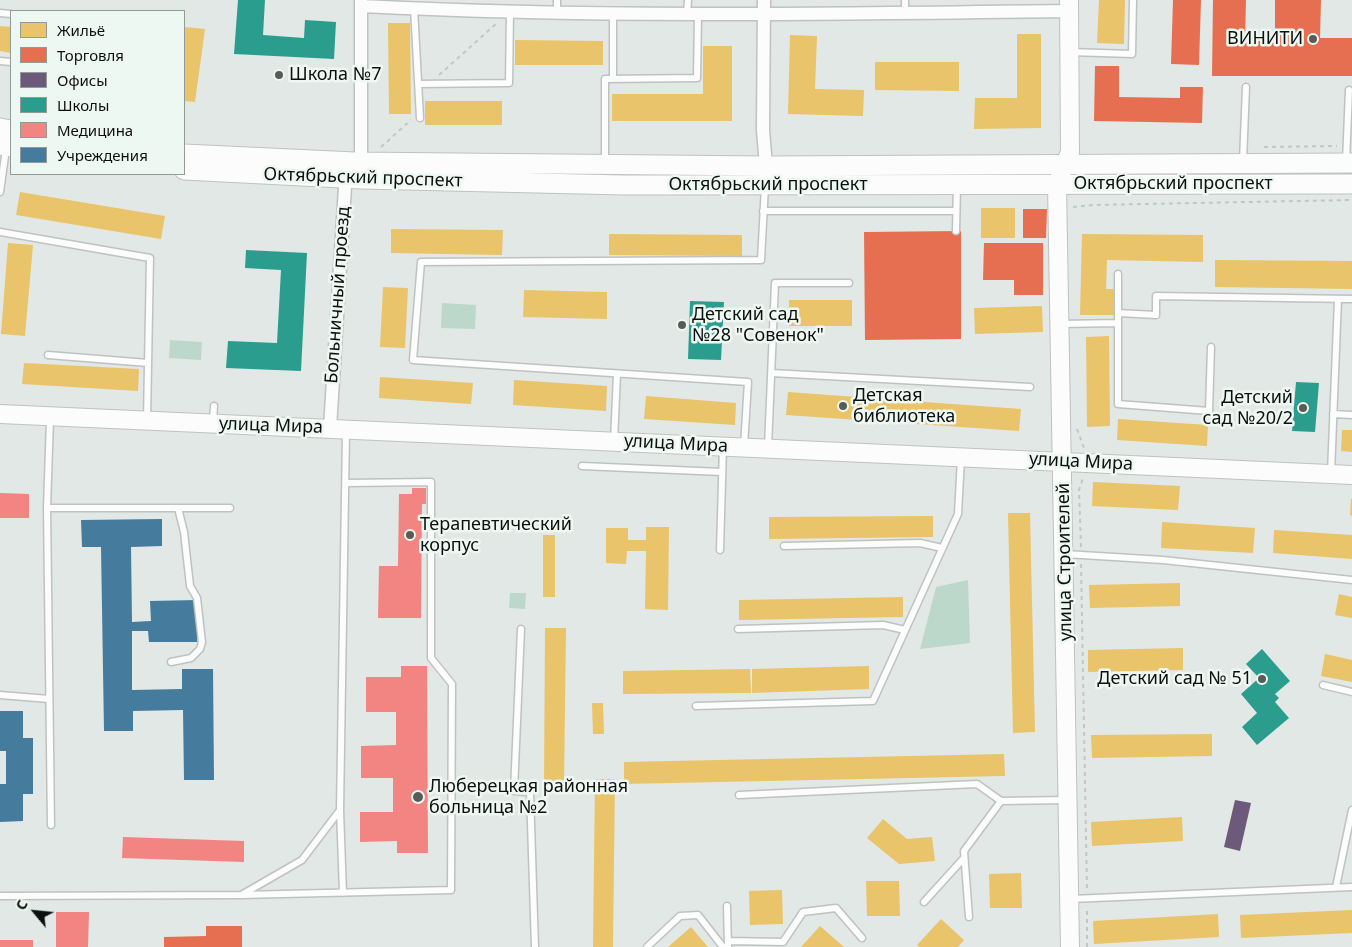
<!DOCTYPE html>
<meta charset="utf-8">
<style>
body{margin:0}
#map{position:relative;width:1352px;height:947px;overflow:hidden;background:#e2e8e5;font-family:"Noto Sans",sans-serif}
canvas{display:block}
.legend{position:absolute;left:10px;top:10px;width:175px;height:165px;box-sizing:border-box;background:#eef8f2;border:1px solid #949b97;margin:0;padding:6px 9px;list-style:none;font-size:15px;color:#0d100e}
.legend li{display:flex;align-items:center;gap:10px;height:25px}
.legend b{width:25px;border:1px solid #949b97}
.north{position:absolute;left:10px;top:887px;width:50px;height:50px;-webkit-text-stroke:4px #eef8f2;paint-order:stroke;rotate:298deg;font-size:14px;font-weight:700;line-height:20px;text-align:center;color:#0d100e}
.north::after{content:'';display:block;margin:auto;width:18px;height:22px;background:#0d100e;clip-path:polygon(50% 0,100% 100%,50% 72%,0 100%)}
</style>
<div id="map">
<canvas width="1352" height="947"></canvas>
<ul class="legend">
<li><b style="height:14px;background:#e9c46a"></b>Жильё</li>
<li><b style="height:14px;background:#e76f51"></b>Торговля</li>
<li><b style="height:14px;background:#6d597a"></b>Офисы</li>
<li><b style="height:14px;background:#2a9d8f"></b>Школы</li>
<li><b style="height:14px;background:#f28482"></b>Медицина</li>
<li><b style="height:14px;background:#457b9d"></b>Учреждения</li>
</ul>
<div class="north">С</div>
</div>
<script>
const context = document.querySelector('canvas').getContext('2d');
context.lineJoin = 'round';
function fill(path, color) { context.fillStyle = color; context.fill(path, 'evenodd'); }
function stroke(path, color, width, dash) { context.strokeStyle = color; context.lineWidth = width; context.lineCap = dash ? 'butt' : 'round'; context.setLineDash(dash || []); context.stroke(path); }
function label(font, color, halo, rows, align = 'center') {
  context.font = font + ' "Noto Sans",sans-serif'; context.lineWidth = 5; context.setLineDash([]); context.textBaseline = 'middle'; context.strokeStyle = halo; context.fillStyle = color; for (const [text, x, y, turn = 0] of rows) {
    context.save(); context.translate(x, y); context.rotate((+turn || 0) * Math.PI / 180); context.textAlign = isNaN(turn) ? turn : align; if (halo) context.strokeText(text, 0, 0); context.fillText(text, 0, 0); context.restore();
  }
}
fill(new Path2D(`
 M442,303L476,305L475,329L441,328Z
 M170,340L202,342L201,360L169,358Z
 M968,580L970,643L920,649L936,587Z
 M510,593H526L525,609L509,608Z`), '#bcd8ca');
fill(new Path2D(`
 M1099,0H1125L1124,44L1097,43Z
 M388,23H410L411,114H389Z
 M0,26L11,27V53L0,51Z
 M184,27L205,29L195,102L184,101Z
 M1017,34H1041V128L974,129L975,98H1017Z
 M790,35L817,36L815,89L864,90L863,116L788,114Z
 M515,40L603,41V65H515Z
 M703,46H732V121H612V94H703Z
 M875,62H959V91L875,90Z
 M425,101H502V125H425Z
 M20,192L165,216L161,239L16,215Z
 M981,208H1015V238H981Z
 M391,229L503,230L502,255L391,253Z
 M609,234L742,235V256L609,255Z
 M1082,234L1203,235V262L1107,260L1106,289H1115L1114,315H1080Z
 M8,243L33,245L25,336L1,334Z
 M1215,260L1352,261V289L1215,287Z
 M383,287L408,288L405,348L380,347Z
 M524,290L607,292V319L523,317Z
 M789,300H852V326H789Z
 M1042,306L1043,332L975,334L974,308Z
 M1109,336L1110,426L1087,427L1086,337Z
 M24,363L139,369L138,391L22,384Z
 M380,377L473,383L471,404L379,398Z
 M514,380L607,386L606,411L513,405Z
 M788,392L1021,409L1019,431L786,415Z
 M646,396L736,403L735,425L644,419Z
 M1118,419L1208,425L1207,446L1117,440Z
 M1342,430H1352V452L1341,451Z
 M1093,482L1180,486L1178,510L1092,506Z
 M1351,499H1352V516L1350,515Z
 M1008,513H1030L1035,732L1013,733Z
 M933,516V537L769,539V517Z
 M1162,522L1255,528L1253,553L1161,548Z
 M646,527H669L668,610L645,609L646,551H627L626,564L606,563V528H628V540H646Z
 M1274,530L1352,535V559L1273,553Z
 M543,535H555V597H543Z
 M1180,583V606L1090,608L1089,585Z
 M1339,594L1352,597V618L1335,615Z
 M903,597V617L739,620V600Z
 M545,628H566L564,784H544Z
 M1183,648V670L1088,672V650Z
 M1325,654L1352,660V682L1321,676Z
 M869,666V689L752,693V669Z
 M750,669L751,693L623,694V671Z
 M592,703H603L604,734H593Z
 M1212,734V756L1092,758L1091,735Z
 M1004,754L1005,776L624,784V762Z
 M595,779H615L613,947H593Z
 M1182,817L1183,841L1092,846L1091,822Z
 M883,819L907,839L932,837L935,861L899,864L867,838Z
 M1021,873L1022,908H990L989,874Z
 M866,881H899L900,916H867Z
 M782,890L783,924L750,925L749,891Z
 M1352,910V933L1241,938L1240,915Z
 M1218,914L1219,937L1094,944L1093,921Z
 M941,919L964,940L958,947H919L917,945Z
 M820,926L844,947H801Z
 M691,927L708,947H668Z`), '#e9c46a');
fill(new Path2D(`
 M1173,0H1201L1199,65L1171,64Z
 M1213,0H1246L1245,41H1275V0H1321L1320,38H1352V76H1212Z
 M1095,66H1119V97L1180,98V87H1203L1202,123L1094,121Z
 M1023,209H1047L1046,238H1023Z
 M961,231V339L865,340L864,232Z
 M984,243H1043V295H1014V280H983Z
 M206,926H242V947H164V937L206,936Z`), '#e76f51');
fill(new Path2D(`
 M1235,800L1251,803L1240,851L1224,847Z`), '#6d597a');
fill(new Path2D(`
 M238,0H265L263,35L304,38L305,20L336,22L334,59L234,54Z
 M246,250L307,253L301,371L226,368L228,341L277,343L281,270L245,268Z
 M690,301L724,302L721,360L688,359Z
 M1296,382L1319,383L1315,432L1292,431Z
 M1262,649L1290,681L1275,694L1279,698L1275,702L1289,718L1257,745L1242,727L1257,713L1241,694L1259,678L1246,664Z`), '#2a9d8f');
fill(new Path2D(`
 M412,488H426V504H422L421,618H378L379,566H398L399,494H412Z
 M0,493L29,494V518H0Z
 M401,666H427L428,853H397V841L360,842V812H393V778H361V746L396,745V712H366V677H401Z
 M123,837L244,841V862L122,858Z
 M56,912H89L88,947H56Z
 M0,940H33V947H0Z`), '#f28482');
fill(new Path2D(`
 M162,519V546L131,547L132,622L151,621L150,601L197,600V642H149L148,631H132V690L182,689V669H213L214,780H184L183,710L133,711V731H104L101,547H82L81,520Z
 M0,711H23V738H33V794H23V821L0,822V784H6V751H0Z`), '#457b9d');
const lane = new Path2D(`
 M414,8L420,118
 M557,12V0
 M0,13L11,14
 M687,13L688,0
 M905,13V0
 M1070,52L1132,54L1133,0
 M0,61L11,62
 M613,79V12
 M418,84L509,83L510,11
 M605,161V79L697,78L698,14
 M1243,161L1246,87
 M1346,162L1349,90
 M0,192L6,149
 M763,211H956
 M956,231L957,186
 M0,232L150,258L147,420
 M1118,313L1156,315V296L1352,299
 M1118,323V404L1209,411L1211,347
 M1060,324L1118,323V274
 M48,355L148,363
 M771,373L1030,387
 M1333,414L1352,415
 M50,419L47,508L51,825
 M213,422L214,406
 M614,441L617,374
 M744,446L748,382L413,360L421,262L761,260L765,186
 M768,447L775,283H849
 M582,466L722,472
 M1331,473L1338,299
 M47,508H230
 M784,546L920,543L942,548
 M720,550L723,447
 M1065,554L1163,560L1352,580
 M521,629L514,791L530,792L535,947
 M738,629L883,625L905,630
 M171,662L191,658L200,649L202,642L197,598L190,586L184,532L178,508
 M1323,685L1352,692
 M0,695L49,699
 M696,706L873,701L958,514L961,458
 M739,795L977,784L1001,801
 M1336,887L1352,810
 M343,893L340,810L346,432
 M243,894L302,860L340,810
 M0,896L241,895L451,890L452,684L431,658V482L346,483
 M1071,899L1352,887
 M924,902L964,858
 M727,906L728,947
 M969,917L964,851L1001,801L1067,800
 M728,941L783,942L803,912L836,908L862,938
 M647,947L680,916L698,915L723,947`);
const street = new Path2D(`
 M764,0L763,130L766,166
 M361,6C597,18 833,14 1069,11
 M361,169V0
 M330,428L346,171`);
const secondary = new Path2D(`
 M1069,0L1070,152L1057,184L1070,947
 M0,414L1352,475`);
const primary = new Path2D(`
 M0,128L11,130
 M0,145L11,147
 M184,154L355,162L766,166L1352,163
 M184,170L361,179L624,185L1352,184`);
stroke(lane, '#bec2c0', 9);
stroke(street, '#bec2c0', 15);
stroke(secondary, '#bec2c0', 20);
stroke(primary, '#bec2c0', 21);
stroke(new Path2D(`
 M439,75L497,23
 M381,147L411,120
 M1264,147L1337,146
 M1073,207L1093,205L1350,200
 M1077,429L1084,448
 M1081,547L1079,490L1083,478
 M1081,564L1087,890
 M1087,947V907`), '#c4c6c4', 2, [4, 4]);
stroke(lane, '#fbfcfb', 6);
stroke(street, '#fbfcfb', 12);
stroke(secondary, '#fbfcfb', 18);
stroke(primary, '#fbfcfb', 19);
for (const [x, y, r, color] of [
 [1313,39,5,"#585c59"],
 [279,75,5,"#585c59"],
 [682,325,5,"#585c59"],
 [843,406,5,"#585c59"],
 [1303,408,5,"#585c59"],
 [410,535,5,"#585c59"],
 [1262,679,5,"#585c59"],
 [418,797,6,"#585c59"]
]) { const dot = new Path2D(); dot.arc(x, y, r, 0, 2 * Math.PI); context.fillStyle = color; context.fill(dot); stroke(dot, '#eef8f2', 2); }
label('18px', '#0d100e', '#eef8f2', [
 ["ВИНИТИ",1303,39,"right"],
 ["Школа №7",289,75],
 ["Детский сад",692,315],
 ["№28 \"Совенок\"",692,336],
 ["Детская",853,396],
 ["библиотека",853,417],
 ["Детский",1293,398,"right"],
 ["сад №20/2",1293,419,"right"],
 ["Терапевтический",420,525],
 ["корпус",420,546],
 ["Детский сад № 51",1252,679,"right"],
 ["Люберецкая районная",429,787],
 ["больница №2",429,808]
], 'left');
label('18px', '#0d100e', '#eef8f2', [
 ["Октябрьский проспект",363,178,2],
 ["Октябрьский проспект",1173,184],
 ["Октябрьский проспект",768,185],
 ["Больничный проезд",338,295,-86],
 ["улица Мира",271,426,2],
 ["улица Мира",676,444,3],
 ["улица Мира",1081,462,3],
 ["улица Строителей",1065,562,-91]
]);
</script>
